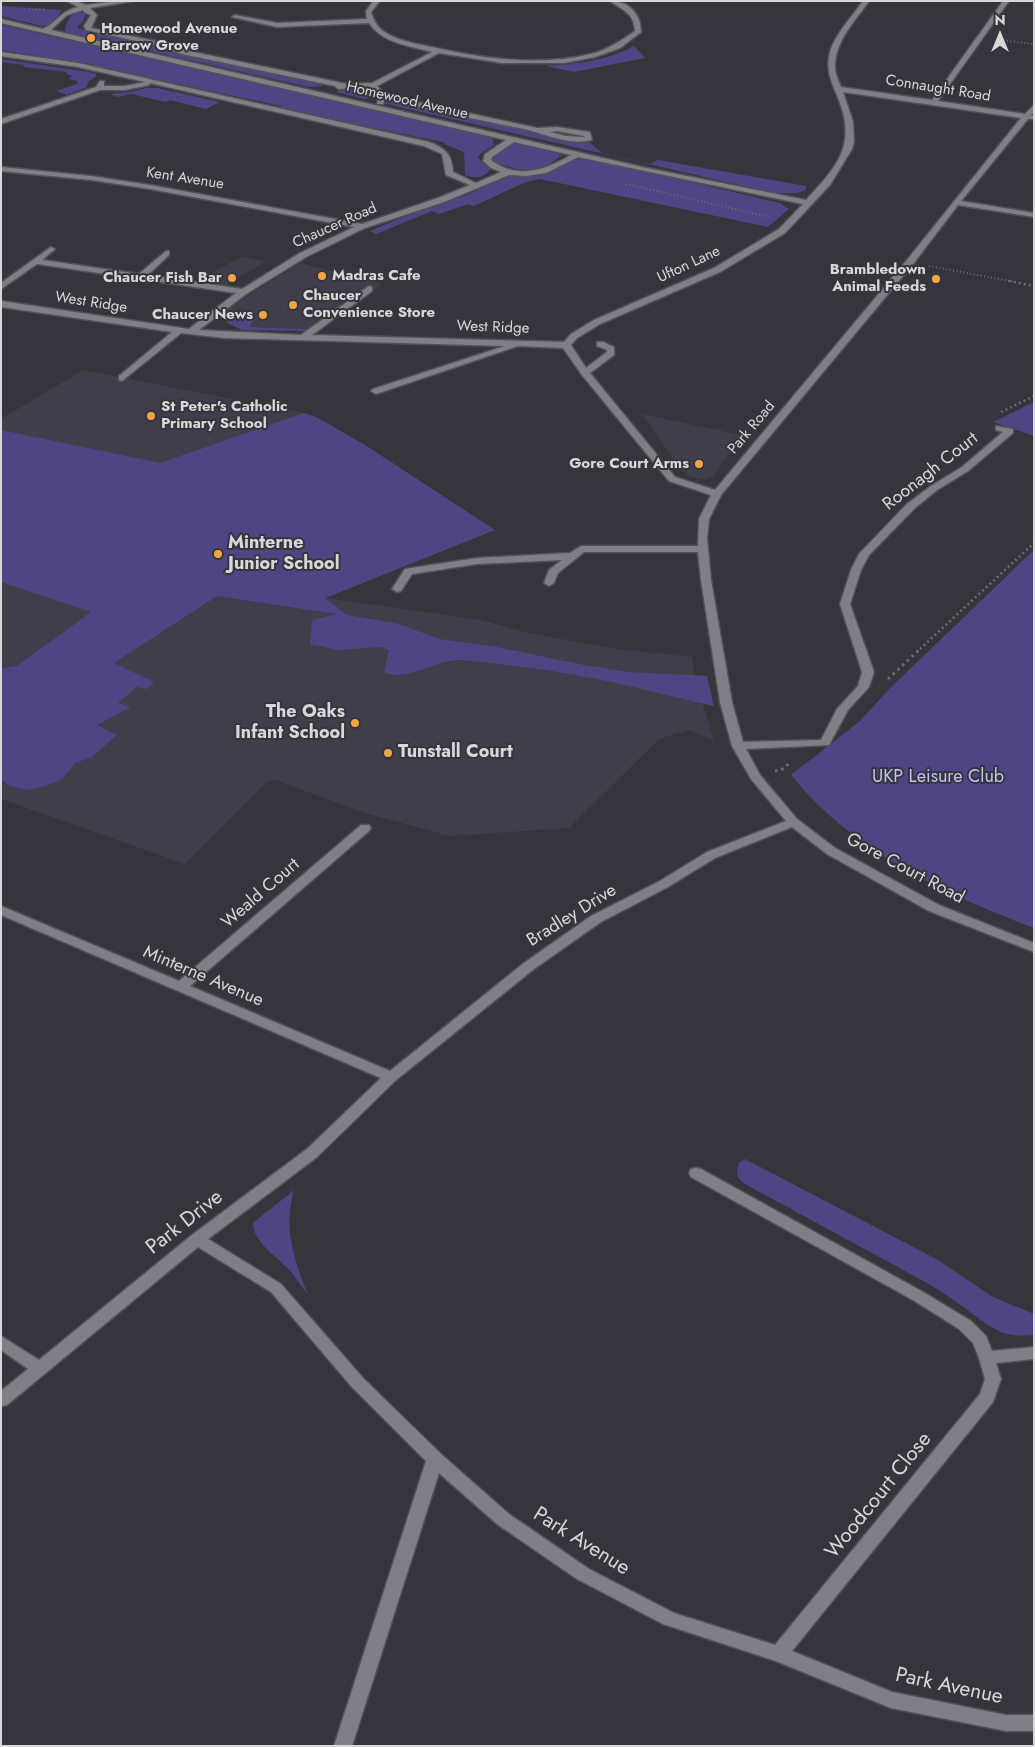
<!DOCTYPE html>
<style>
body{margin:0}
#map{position:relative;width:1035px;height:1747px;overflow:hidden;background:#36353b;font-family:Jost,sans-serif}
canvas{display:block}
.frame{position:absolute;inset:0;border:2px solid #d8d8db;pointer-events:none}
.north{position:absolute;left:975px;top:10px;width:50px;height:50px;-webkit-text-stroke:4px #36353b;paint-order:stroke;rotate:0deg;font-size:14px;font-weight:700;line-height:20px;text-align:center;color:#d8d8db}
.north::after{content:'';display:block;margin:auto;width:18px;height:22px;background:#d8d8db;clip-path:polygon(50% 0,100% 100%,50% 72%,0 100%)}
</style>
<div id="map">
<canvas width="1035" height="1747"></canvas>
<div class="frame"></div>
<div class="north">N</div>
</div>
<script>
const context = document.querySelector('canvas').getContext('2d');
context.lineJoin = 'round';
function fill(path, color) { context.fillStyle = color; context.fill(path, 'evenodd'); }
function stroke(path, color, width, dash) { context.strokeStyle = color; context.lineWidth = width; context.lineCap = dash ? 'butt' : 'round'; context.setLineDash(dash || []); context.stroke(path); }
function label(font, color, halo, rows, align = 'center') {
  context.font = font + ' Jost,sans-serif'; context.lineWidth = 4; context.setLineDash([]); context.textBaseline = 'middle'; context.strokeStyle = halo; context.fillStyle = color; for (const [text, x, y, turn = 0] of rows) {
    context.save(); context.translate(x, y); context.rotate((+turn || 0) * Math.PI / 180); context.textAlign = isNaN(turn) ? turn : align; if (halo) context.strokeText(text, 0, 0); context.fillText(text, 0, 0); context.restore();
  }
}
fill(new Path2D(`
 M242,256L265,262L226,285L202,279Z
 M300,263L382,284L322,329L248,327L253,320L223,312Z
 M83,370L304,413L316,417L365,445L495,530L326,598L481,620L529,633L616,649L692,657L696,682L714,741L689,730L659,739L569,828L450,836L365,813L275,780L268,781L185,864L1,799V419Z
 M642,414L746,436L728,455L714,476L707,479H699L690,477L682,471Z`), '#3f3e4a');
fill(new Path2D(`
 M1,6L62,10L51,24L42,26L1,16Z
 M75,13H86L83,22L77,27L80,29L171,51L320,82L323,86L309,87L65,32C64,27 70,16 75,13Z
 M1,25L485,135L492,138L494,145L480,154L478,158L491,168C486,178 475,179 465,175L464,152L446,145L443,142C390,131 336,121 283,109L281,106L95,66L92,64L1,50Z
 M634,46L645,58L574,72L545,66C575,64 607,61 634,46Z
 M1,59L89,72L96,74V76L88,82L87,87L67,95L56,91L77,84L78,81L68,79L72,76L66,74L68,72L23,67L25,65L1,62Z
 M354,87L365,88L374,93V97L364,99L336,92L341,88Z
 M146,88H157L220,102L206,109L170,100L166,102L131,94L117,97L110,94L129,92Z
 M390,100C435,109 480,119 525,129C546,134 566,144 588,141L602,153L650,164L658,160L806,186V189C799,196 788,191 779,194L382,103Z
 M512,144H521L562,155C535,177 524,171 493,162L492,159L493,157Z
 M583,159H592L780,203L789,209L768,227L540,179C523,180 493,199 473,206L469,204L439,214L432,211L376,234L370,231L418,211L467,195L504,177L516,174L547,172L570,160Z
 M229,316L254,320L249,327L308,329L305,331L242,330L227,323Z
 M1034,402V436L993,422Z
 M304,413L316,417L365,445L495,530L325,598L347,615L400,624L439,639L497,647L584,665L628,672L709,676L707,677L714,706C668,696 622,683 576,675C538,668 500,664 462,660C439,658 405,683 384,672L389,650L380,647L338,650L310,644L312,620L337,614L217,596L114,663L154,682L147,689L137,687L118,703L131,707L97,725L117,735L92,757L75,763L62,779L46,786L27,790L10,786L1,779V669L17,666L91,612L1,582V430L160,463Z
 M1034,550V928C941,892 855,853 791,775L860,721L890,688Z
 M745,1159L938,1260L993,1297L1034,1314V1335C997,1340 983,1320 955,1301C947,1295 938,1290 929,1284L745,1184C736,1178 736,1173 739,1163Z
 M294,1190C283,1230 294,1258 308,1295C302,1287 297,1279 291,1272C279,1258 253,1243 253,1223Z`), '#504584');
const minor = new Path2D(`
 M67,1H76L86,5L114,1H134L90,8L97,15L91,28L165,43L184,50L347,84L372,83L432,52C410,46 382,43 369,23L277,27L232,17L235,15L277,23L367,19L366,11L373,1H380L371,12C374,20 376,26 383,31C396,40 412,43 427,46C479,58 538,67 591,54C607,50 621,41 635,31C634,13 623,10 610,1C628,1 641,13 641,32L620,48L595,57L564,63H502L439,53L377,86L385,95L537,128L557,127L590,132L592,140C569,146 546,134 524,129C478,120 431,110 385,100L383,104H377L379,97L371,87L338,89L335,86L182,54L163,47L86,30L84,26L91,15L84,12L83,10L67,15L51,30L642,167L806,200C840,164 858,142 836,93C830,79 826,67 830,52C835,34 852,17 863,1H869C855,21 834,42 835,68C835,74 839,82 841,87L932,100L1003,1H1009L938,101L1025,114L1034,105V112L1031,115L1034,116V119H1028L961,201L1034,213V217L958,205L913,264L721,495L709,519L707,538L711,580L732,702L743,742L821,740L837,709L858,686L862,672L840,604L851,570L859,554L907,504L931,486L962,467L1003,432L996,430V426L1013,429V433L968,471L937,490L915,508L869,555L861,570L850,604L874,672L869,687L848,710L829,745L746,749L760,775L797,819L835,848L939,905L1034,943V952L929,911L827,854L792,827L715,858L668,887L601,922L534,969L396,1080L317,1157L208,1239L281,1284L363,1378L441,1454L509,1514L589,1569L674,1613L775,1645L980,1394L985,1379L979,1358L973,1343L959,1329L913,1300L691,1177L689,1173L691,1169L696,1168L701,1169L923,1292L971,1321L986,1336L992,1351L1034,1347V1359L996,1363L1001,1379L993,1402L792,1651L892,1692L1006,1715H1034V1731H1006L891,1708L776,1661L663,1624L577,1579L497,1524L439,1473L352,1746H334L426,1461L351,1386L271,1292L198,1247L7,1405L1,1406V1391L28,1369L1,1350V1336L39,1360L192,1235L307,1149L381,1078L1,915V906L179,981L361,825H369L371,828L369,831L190,986L390,1071L524,963L591,916L660,881L707,852L786,821L751,779L732,746L720,702L701,580L698,552H584L558,573L554,583L549,586L544,583L549,570L562,560L477,564L412,574L401,591L397,592L392,589L405,569L477,558L570,553L581,546H698L699,519L711,495L669,481L582,375L563,348L518,346L376,394L371,391L373,389L505,346L224,338L181,333L122,381L119,380V376L172,332L1,307V301L189,329L236,293L37,264L1,289V283L51,247L55,249L42,260L139,274L166,251H169V255L148,275L242,289L300,253L354,227L150,189L91,180L1,171V167L91,176L150,185L362,224L438,198L470,185L446,175L442,154L424,146L150,83L149,85L125,90H100L1,124V119L96,87L100,81H104V86H125L145,82L78,67L1,56V52L78,63L429,142C445,148 452,154 453,172L476,183L501,172L491,168L483,161L485,154L506,140L1,23V19L43,29C59,21 59,12 78,7ZM843,92L1021,118L907,260L715,490L675,477L590,373L614,355V347L603,342H597V346L607,350V352L586,368L571,345L577,338L600,324L720,272L785,233L830,185L852,149L854,142L853,122ZM557,131L584,136L585,137L566,136L550,132ZM514,142L571,155C546,170 516,180 491,160L492,157ZM578,157L803,204L779,229L714,268L594,320L571,334L564,342L312,335L372,291V287L369,286L301,335L199,330L246,294L306,257L365,228L444,202L509,175L526,176L546,173Z`);
stroke(minor, '#515156', 3);
stroke(new Path2D(`
 M29,10L46,9
 M1000,40L1034,44
 M626,184L770,217
 M929,266L1015,282`), '#6d6c71', 2, [1, 2.5]);
stroke(new Path2D(`
 M1009,281L1034,286
 M1001,412L1034,396
 M920,649L1034,543`), '#6d6c71', 2.5, [2, 3]);
stroke(new Path2D(`
 M888,679L921,648
 M775,771L781,770L791,762`), '#6d6c71', 3, [2.5, 4]);
fill(minor, '#7f7f85');
for (const [x, y, r, color] of [
 [91,38,5,"#f4a345"],
 [322,276,5,"#f4a345"],
 [232,278,5,"#f4a345"],
 [936,279,5,"#f4a345"],
 [293,305,5,"#f4a345"],
 [263,315,5,"#f4a345"],
 [151,416,5,"#f4a345"],
 [699,464,5,"#f4a345"],
 [218,554,5,"#f4a345"],
 [355,723,5,"#f4a345"],
 [388,753,5,"#f4a345"]
]) { const dot = new Path2D(); dot.arc(x, y, r, 0, 2 * Math.PI); context.fillStyle = color; context.fill(dot); stroke(dot, '#36353b', 2); }
label('bold 15px', '#d8d8db', '#36353b', [
 ["Homewood Avenue",101,29],
 ["Barrow Grove",101,46],
 ["Brambledown",926,270,"right"],
 ["Animal Feeds",926,287,"right"],
 ["Madras Cafe",332,276],
 ["Chaucer Fish Bar",222,278,"right"],
 ["Chaucer",303,296],
 ["Convenience Store",303,313],
 ["Chaucer News",253,315,"right"],
 ["St Peter's Catholic",161,407],
 ["Primary School",161,424],
 ["Gore Court Arms",689,464,"right"]
], 'left');
label('15px', '#d8d8db', '#36353b', [
 ["Connaught Road",938,89,9],
 ["Homewood Avenue",407,101,13],
 ["Kent Avenue",185,179,9],
 ["Chaucer Road",335,226,-24],
 ["Ufton Lane",689,265,-25],
 ["West Ridge",91,303,9],
 ["West Ridge",493,328,2],
 ["Park Road",752,428,-50]
]);
label('18px', '#d8d8db', '#36353b', [
 ["Roonagh Court",931,472,-38],
 ["Gore Court Road",905,869,28],
 ["Weald Court",261,894,-41],
 ["Bradley Drive",572,916,-32],
 ["Minterne Avenue",203,977,23]
]);
label('bold 18px', '#d8d8db', '#36353b', [
 ["Minterne",228,544],
 ["Junior School",228,565],
 ["The Oaks",345,713,"right"],
 ["Infant School",345,734,"right"],
 ["Tunstall Court",398,753]
], 'left');
label('18px', '#c5c0f9', '#36353b', [
 ["UKP Leisure Club",938,778]
]);
label('21px', '#d8d8db', '#36353b', [
 ["Park Drive",185,1223,-38],
 ["Woodcourt Close",879,1496,-51],
 ["Park Avenue",581,1542,32],
 ["Park Avenue",949,1687,12]
]);
</script>
